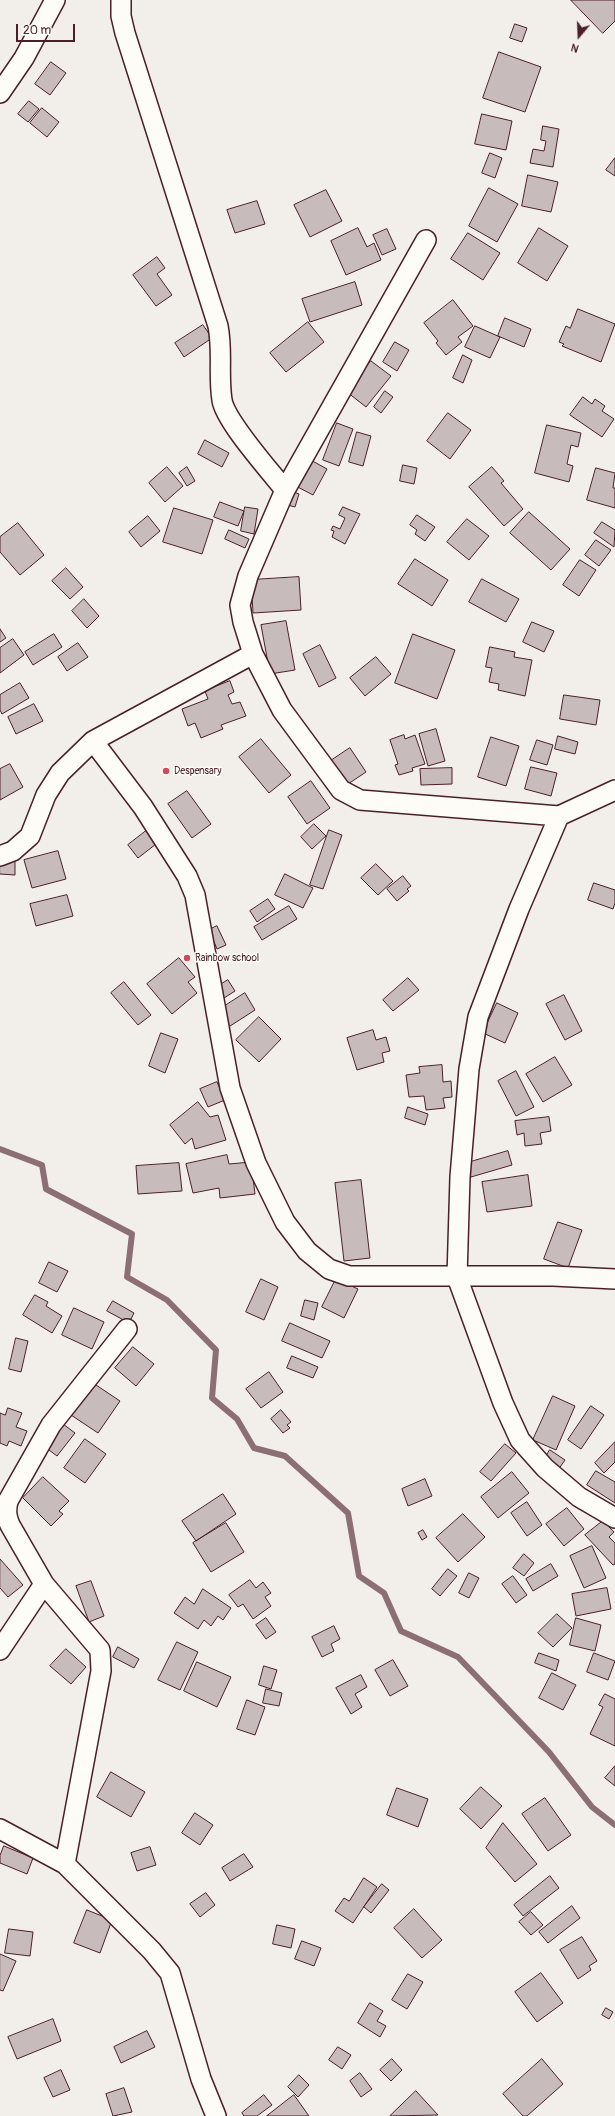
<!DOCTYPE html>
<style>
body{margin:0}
#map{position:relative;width:615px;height:2116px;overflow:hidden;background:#f2efeb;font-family:Pangolin,sans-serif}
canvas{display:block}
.north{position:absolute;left:559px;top:16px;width:40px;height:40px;-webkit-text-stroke:3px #fdfcf7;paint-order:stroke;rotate:199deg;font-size:11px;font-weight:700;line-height:16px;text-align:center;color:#4a1f2b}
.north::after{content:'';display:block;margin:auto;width:14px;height:18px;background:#4a1f2b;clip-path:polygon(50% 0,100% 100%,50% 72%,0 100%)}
.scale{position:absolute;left:16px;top:24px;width:59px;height:18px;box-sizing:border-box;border:2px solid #4a1f2b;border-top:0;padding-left:5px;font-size:12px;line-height:14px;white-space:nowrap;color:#4a1f2b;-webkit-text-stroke:3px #fdfcf7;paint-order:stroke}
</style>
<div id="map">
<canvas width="615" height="2116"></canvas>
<div class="north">N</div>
<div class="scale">20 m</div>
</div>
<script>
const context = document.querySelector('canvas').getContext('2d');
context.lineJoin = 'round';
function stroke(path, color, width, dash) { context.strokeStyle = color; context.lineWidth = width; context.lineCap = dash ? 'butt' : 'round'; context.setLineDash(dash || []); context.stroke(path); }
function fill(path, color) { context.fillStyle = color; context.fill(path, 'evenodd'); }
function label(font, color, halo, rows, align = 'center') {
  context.font = font + ' Pangolin,sans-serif'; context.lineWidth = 3; context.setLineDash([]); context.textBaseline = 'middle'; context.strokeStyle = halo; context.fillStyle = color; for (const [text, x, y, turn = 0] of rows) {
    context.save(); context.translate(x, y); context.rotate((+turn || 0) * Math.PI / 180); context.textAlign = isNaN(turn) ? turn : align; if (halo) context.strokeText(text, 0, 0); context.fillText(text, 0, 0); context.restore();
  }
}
stroke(new Path2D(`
 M0,1149L42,1165L46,1189L132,1234L127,1277L167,1300L216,1350L212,1398L237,1419L254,1448L285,1456L348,1513L359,1576L384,1593L401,1631L458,1657L549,1752L592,1807L615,1825`), '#8b6f75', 6);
const building = new Path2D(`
 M571,0H615V21L603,33Z
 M515,24L527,28L522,42L510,38Z
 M499,52L541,67L525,112L483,98Z
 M51,62L66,73L50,95L35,84Z
 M29,101L39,109L28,122L18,114Z
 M42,108L59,122L47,137L30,123Z
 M482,114L512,121L506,150L475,144Z
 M543,126L559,129L553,167L530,163L533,149L544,151L546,141L541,140Z
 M490,153L502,158L495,178L482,173Z
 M615,158V176L606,170Z
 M528,175L558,182L551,212L522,206Z
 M489,188L518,204L497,242L469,226Z
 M326,190L342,221L310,237L294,205Z
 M257,201L265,224L235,233L227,210Z
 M358,228L367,247L374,243L381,260L346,275L331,241Z
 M539,228L568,246L547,281L518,263Z
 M387,229L396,249L382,255L373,235Z
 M468,233L500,253L483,280L451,259Z
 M157,257L165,268L157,274L172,295L156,306L133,275Z
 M355,282L362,305L310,322L302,299Z
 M453,300L473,326L458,337L462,342L446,355L436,343L438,341L424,323Z
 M578,309L615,324L601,362L562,346L564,344L559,342L566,326L570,328Z
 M505,318L531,329L524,347L498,336Z
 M308,322L324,342L286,372L270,353Z
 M203,325L212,338L184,357L175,343Z
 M475,326L500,337L490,358L465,347Z
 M395,342L409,350L397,371L383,362Z
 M463,355L472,360L463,383L453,378Z
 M371,361L391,376L366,407L347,392Z
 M385,391L393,397L381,413L374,407Z
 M583,397L592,404L595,399L605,406L602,411L614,419L602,437L570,415Z
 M448,413L471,430L450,459L427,441Z
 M337,423L353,429L339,466L323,460Z
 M547,425L581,433L578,447L571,445L567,464L573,466L569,482L535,473Z
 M357,432L371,436L363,466L349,462Z
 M205,440L229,453L222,467L198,454Z
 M307,458L327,469L313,495L292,484Z
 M403,465L417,468L414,484L400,481Z
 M167,467L183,486L165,502L149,483Z
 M187,467L195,481L187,486L179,473Z
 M492,467L504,481L501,483L523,509L504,526L469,487Z
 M596,468L615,473L613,488H615V508L587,500Z
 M289,490L299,494L295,507L284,504Z
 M220,502L244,511L238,526L214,517Z
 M245,507L258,509L254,534L241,531Z
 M343,507L360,514L345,544L332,537L334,531L331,530L333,526L340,529L345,518L339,515Z
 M174,508L213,520L202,554L163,542Z
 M529,512L570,549L551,570L510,533Z
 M417,515L435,527L425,541L415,534L417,530L410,525Z
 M148,516L160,531L141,547L129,532Z
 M467,519L489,536L469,560L447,542Z
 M602,522L615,530L614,547L594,533Z
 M18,523L44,555L20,575L0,552V537Z
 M229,530L249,539L245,548L225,539Z
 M596,540L611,550L599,566L585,555Z
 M415,559L448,580L432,606L398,584Z
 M580,560L596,570L579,596L563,585Z
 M66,568L83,587L70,599L52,581Z
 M299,577L301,610L253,613L251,580Z
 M482,579L519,599L506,622L469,602Z
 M84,599L99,616L87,628L72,611Z
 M286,621L295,670L270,674L261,625Z
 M532,622L554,631L544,652L523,642Z
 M0,629L6,638L0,642Z
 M54,634L62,647L33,665L25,652Z
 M413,634L455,650L437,699L395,683Z
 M13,639L24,655L0,673V648Z
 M78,643L88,657L67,671L58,657Z
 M320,645L336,678L319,687L303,654Z
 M490,647L515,652L514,657L532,660L525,696L498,690L499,684L489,682L492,668L486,667Z
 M376,657L391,674L365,696L350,678Z
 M230,681L234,692L228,695L232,704L240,702L246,716L221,725L223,729L201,738L195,723L188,726L182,709L208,699L205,691Z
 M20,683L29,698L2,714L0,710V695Z
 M564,695L600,700L596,725L560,719Z
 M34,704L43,721L16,734L8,717Z
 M436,729L445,761L428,766L419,734Z
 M404,735L405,739L415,735L425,764L412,768L413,771L399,775L395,765L398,764L390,740Z
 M558,736L578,742L575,754L555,749Z
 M491,737L519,746L506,786L478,777Z
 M261,739L291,775L269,793L239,757Z
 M537,740L553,745L547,765L530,760Z
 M350,748L366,772L345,786L329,762Z
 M10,764L23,787L0,800V769Z
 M531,767L557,773L551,796L525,789Z
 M452,768V784L421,785L420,769Z
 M311,781L330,808L307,824L288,797Z
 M187,791L211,824L192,838L168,804Z
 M314,824L326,836L312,849L301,837Z
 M329,830L342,835L323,889L310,885Z
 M146,831L156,844L138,858L128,845Z
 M58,851L66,879L32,888L24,860Z
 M0,861H15V875L0,874Z
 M376,864L393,881L378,895L361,878Z
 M285,874L313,888L303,908L275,895Z
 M403,876L411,886L407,889L409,891L397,901L387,889Z
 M594,883L615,890V903L613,909L588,900Z
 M67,895L73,916L36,926L30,904Z
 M268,899L275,909L257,922L250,911Z
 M289,906L297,919L262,940L254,927Z
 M217,926L226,945L217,949L209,930Z
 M179,958L195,977L188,982L197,993L172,1014L147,984Z
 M408,978L419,990L393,1011L383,1000Z
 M228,980L235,991L224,998L217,987Z
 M124,982L151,1015L138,1025L111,993Z
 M245,993L255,1010L227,1028L217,1011Z
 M564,995L582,1031L565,1040L546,1004Z
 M497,1003L518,1013L505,1043L483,1033Z
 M259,1017L281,1039L259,1062L236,1040Z
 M373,1030L376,1040L386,1037L390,1051L382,1053L384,1062L357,1070L347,1038Z
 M161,1033L178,1039L165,1073L149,1066Z
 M555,1057L572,1085L543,1102L526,1074Z
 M442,1065L443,1082L451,1081L452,1097L443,1098L445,1108L426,1110L424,1096L409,1097L406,1075L420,1073L419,1067Z
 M516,1071L534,1107L516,1116L498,1081Z
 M217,1082L225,1100L208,1107L200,1089Z
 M198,1102L210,1117L218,1115L226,1140L195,1149L192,1138L185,1144L170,1125Z
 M408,1107L428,1114L425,1125L405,1118Z
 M549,1117L551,1131L540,1133L542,1144L525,1146L524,1133L517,1135L515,1121Z
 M508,1151L512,1165L471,1177L467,1163Z
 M227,1155L229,1164L251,1162L255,1194L220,1198L219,1188L193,1193L186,1164Z
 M179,1163L182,1191L138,1194L136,1166Z
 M528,1175L532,1206L487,1212L482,1182Z
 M361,1180L370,1258L344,1261L335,1183Z
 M558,1222L582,1230L568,1268L544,1259Z
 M49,1262L68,1271L57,1292L39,1283Z
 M261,1279L278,1287L264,1320L246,1312Z
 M336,1279L358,1289L344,1318L322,1307Z
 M35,1295L48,1302L46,1306L62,1316L52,1333L23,1315Z
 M305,1300L318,1303L314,1320L301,1316Z
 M113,1301L134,1313L129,1323L107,1311Z
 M74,1308L104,1322L92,1349L62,1335Z
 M290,1323L330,1341L322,1358L282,1341Z
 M16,1338L28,1341L21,1372L9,1369Z
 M133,1347L154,1364L136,1386L115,1368Z
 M292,1356L318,1367L313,1378L287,1368Z
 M269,1372L283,1392L261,1408L246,1389Z
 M93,1383L120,1401L98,1433L71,1415Z
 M553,1396L575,1406L556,1450L533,1440Z
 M591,1406L604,1415L581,1449L568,1440Z
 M8,1408L22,1413L16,1427L27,1431L21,1446L9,1441L7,1446L0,1443V1413L5,1415Z
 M281,1410L291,1422L287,1425L290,1428L283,1433L271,1419Z
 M63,1424L75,1433L57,1456L45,1447Z
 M85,1439L106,1454L85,1483L64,1468Z
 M615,1442V1462L604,1473L595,1463Z
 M505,1444L516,1453L491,1481L480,1472Z
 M550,1450L565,1460L556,1473L541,1464Z
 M596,1471L615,1482V1503L587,1485Z
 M512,1472L529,1493L498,1518L481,1497Z
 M43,1477L69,1501L59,1511L63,1514L51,1526L23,1498Z
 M425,1479L432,1496L408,1506L402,1489Z
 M223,1494L236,1514L196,1541L182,1521Z
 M527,1502L542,1525L527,1536L511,1513Z
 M567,1508L584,1529L564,1546L546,1524Z
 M463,1514L485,1537L458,1562L436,1538Z
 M603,1521L614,1532L609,1537L615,1543V1564L613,1565L585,1535Z
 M226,1523L244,1552L211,1572L193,1543Z
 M423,1530L427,1537L422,1540L418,1533Z
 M592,1546L606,1578L584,1588L570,1556Z
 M524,1554L534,1563L524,1576L513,1568Z
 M0,1559L23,1585L8,1597L0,1588Z
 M551,1564L558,1576L533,1591L526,1579Z
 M448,1569L457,1576L440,1596L432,1589Z
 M469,1573L479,1578L469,1598L459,1593Z
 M513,1576L527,1595L516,1603L502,1584Z
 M250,1580L256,1588L263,1582L271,1593L265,1597L271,1606L253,1619L243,1604L238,1607L229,1595Z
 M91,1581L104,1616L89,1622L76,1586Z
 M607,1588L611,1609L576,1616L572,1594Z
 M203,1589L231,1608L223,1620L218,1616L211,1626L204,1620L198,1629L174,1613L185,1597L194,1604Z
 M557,1614L572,1628L553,1647L538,1633Z
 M266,1618L276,1632L266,1639L256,1625Z
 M576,1618L601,1625L595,1651L570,1645Z
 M334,1626L340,1639L331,1644L334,1651L322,1657L312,1637Z
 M177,1642L198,1652L180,1690L158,1680Z
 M118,1647L139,1659L134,1668L113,1657Z
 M66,1649L86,1667L71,1684L50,1666Z
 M539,1653L559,1660L556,1671L535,1663Z
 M594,1653L615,1661L608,1680L587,1672Z
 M393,1660L408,1686L390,1696L375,1670Z
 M197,1662L231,1677L217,1707L184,1691Z
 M264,1666L277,1670L271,1689L259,1685Z
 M552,1673L576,1685L563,1710L539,1698Z
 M361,1675L367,1687L355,1694L362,1707L351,1714L336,1688Z
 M266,1689L282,1693L279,1706L263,1703Z
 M605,1694L615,1699V1746L590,1734L603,1707L599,1705Z
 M247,1700L265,1707L255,1735L237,1729Z
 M615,1766V1786L605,1778Z
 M111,1772L145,1792L131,1817L97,1797Z
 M481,1787L502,1806L481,1829L460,1809Z
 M397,1788L428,1799L418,1827L387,1815Z
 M545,1798L571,1835L548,1851L522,1814Z
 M195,1813L213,1825L200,1845L182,1833Z
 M503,1823L537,1864L515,1882L486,1848Z
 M4,1846L33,1858L27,1874L0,1863V1856Z
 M150,1847L156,1865L137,1871L131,1853Z
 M244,1854L253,1867L230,1881L222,1868Z
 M550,1876L559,1888L523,1916L514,1905Z
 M364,1878L377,1887L353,1923L335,1911L344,1898L349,1901Z
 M382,1884L389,1890L371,1913L364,1907Z
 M206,1893L215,1905L200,1917L190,1904Z
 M572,1906L580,1918L548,1943L539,1932Z
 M414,1909L442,1940L422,1958L394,1928Z
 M87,1910L112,1920L100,1953L74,1943Z
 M531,1912L543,1925L531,1935L519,1922Z
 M277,1925L295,1929L291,1948L273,1944Z
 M9,1929L33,1932L30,1956L5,1953Z
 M582,1937L597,1961L589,1966L591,1970L578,1979L560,1950Z
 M302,1941L321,1948L314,1966L295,1959Z
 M0,1954L16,1961L3,1991L0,1990Z
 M541,1973L563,2003L537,2022L515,1992Z
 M408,1974L423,1982L407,2009L392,2000Z
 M370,2003L383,2011L377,2021L386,2026L380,2037L358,2023Z
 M606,2008L613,2012L609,2019L602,2015Z
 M53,2019L61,2041L17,2059L8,2037Z
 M147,2031L155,2047L121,2063L114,2047Z
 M338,2047L351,2055L342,2069L329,2060Z
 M392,2059L402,2070L391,2081L380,2070Z
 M542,2059L563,2084L527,2116H523L503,2094Z
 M61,2070L70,2090L53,2097L44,2078Z
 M360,2073L372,2089L361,2097L350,2081Z
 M299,2075L309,2085L298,2097L288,2087Z
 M124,2088L132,2112L113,2116L106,2094Z
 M416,2091L438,2115L390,2116Z
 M264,2095L272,2105L257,2116H244L242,2113Z
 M294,2095L309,2116H267Z`);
fill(building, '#c8bbbb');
stroke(building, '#4a1f2b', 1);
const minor = new Path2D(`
 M121,0V16L125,33L218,326C223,351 218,375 222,400C225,421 270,471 285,490
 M0,93L24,58L55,0
 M426,240L285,490L248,576L240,605L243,622L253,654L282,710L341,790L360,800L559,816L615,790
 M93,741L143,807L187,876L195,895L230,1088L256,1163L285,1222L307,1251L329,1269L349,1276H553L615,1279
 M559,816L519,909L478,1017L469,1069L460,1177L457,1277L503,1403L520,1440L545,1468L579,1497L615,1518
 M0,856L13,851L30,836L46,795L60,773L93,741L253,654
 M0,1650L44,1584
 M0,1829L65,1864L152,1951L170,1973L201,2079L216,2116
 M65,1864L101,1671L100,1650L44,1584L10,1525C6,1516 6,1510 8,1501L51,1425L127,1329`);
stroke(minor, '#4a1f2b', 22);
stroke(minor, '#fdfcf7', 19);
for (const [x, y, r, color] of [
 [166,771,4,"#d1495b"],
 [187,958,4,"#d1495b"]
]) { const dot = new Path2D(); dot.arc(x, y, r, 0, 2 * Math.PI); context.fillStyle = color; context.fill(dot); stroke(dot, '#fdfcf7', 1.5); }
label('10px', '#4a1f2b', '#fdfcf7', [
 ["Despensary",174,771],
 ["Rainbow school",195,958]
], 'left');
</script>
